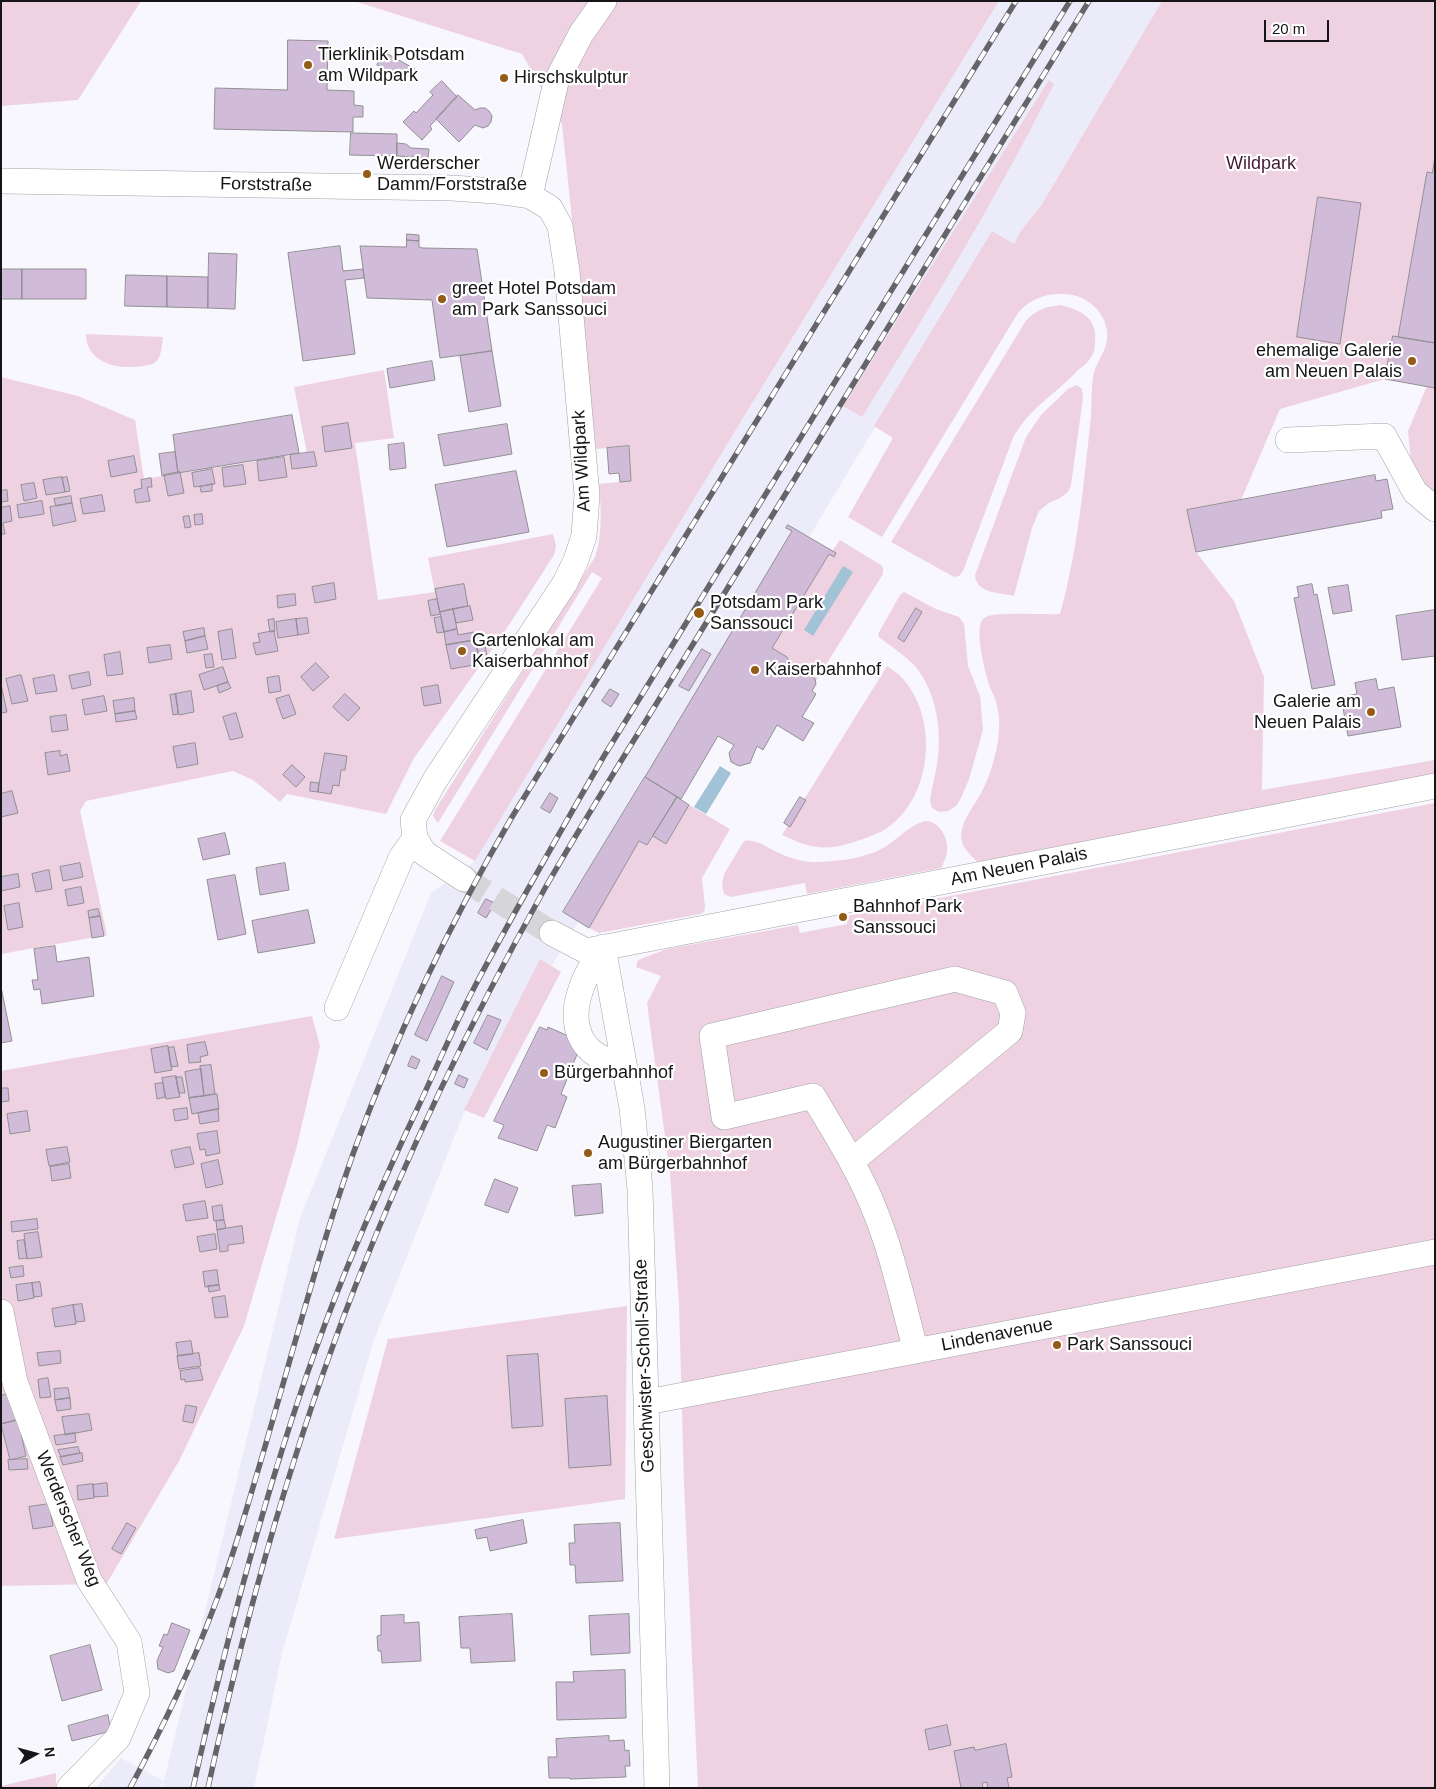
<!DOCTYPE html>
<meta charset="utf-8">
<style>
body{margin:0}
#map{position:relative;width:1436px;height:1789px;overflow:hidden;background:#f7f7fd;font-family:Helvetica,sans-serif}
canvas{display:block}
.frame{position:absolute;inset:0;border:2px solid #151517;pointer-events:none}
.north{position:absolute;left:10px;top:1729px;width:50px;height:50px;-webkit-text-stroke:4px #fff;paint-order:stroke;rotate:83deg;font-size:14px;font-weight:700;line-height:20px;text-align:center;color:#151517}
.north::after{content:'';display:block;margin:auto;width:18px;height:22px;background:#151517;clip-path:polygon(50% 0,100% 100%,50% 72%,0 100%)}
.scale{position:absolute;left:1264px;top:20px;width:65px;height:22px;box-sizing:border-box;border:2px solid #151517;border-top:0;padding-left:6px;font-size:15px;line-height:18px;white-space:nowrap;color:#151517;-webkit-text-stroke:4px #fff;paint-order:stroke}
</style>
<div id="map">
<canvas width="1436" height="1789"></canvas>
<div class="frame"></div>
<div class="north">N</div>
<div class="scale">20 m</div>
</div>
<script>
const context = document.querySelector('canvas').getContext('2d');
context.lineJoin = 'round';
function fill(path, color) { context.fillStyle = color; context.fill(path, 'evenodd'); }
function stroke(path, color, width, dash) { context.strokeStyle = color; context.lineWidth = width; context.lineCap = dash ? 'butt' : 'round'; context.setLineDash(dash || []); context.stroke(path); }
function label(font, color, halo, rows, align = 'center') {
  context.font = font + ' Helvetica,sans-serif'; context.lineWidth = 4.5; context.setLineDash([]); context.textBaseline = 'middle'; context.strokeStyle = halo; context.fillStyle = color; for (const [text, x, y, turn = 0] of rows) {
    context.save(); context.translate(x, y); context.rotate((+turn || 0) * Math.PI / 180); context.textAlign = isNaN(turn) ? turn : align; if (halo) context.strokeText(text, 0, 0); context.fillText(text, 0, 0); context.restore();
  }
}
fill(new Path2D(`
 M999,1H1162L1042,204L1020,232L1014,244L992,232L464,1112L374,1340L282,1653L254,1788H163V1782L159,1788H96L121,1758L164,1781L300,1218L431,893L475,861L740,423Z`), '#ecebf9');
fill(new Path2D(`
 M1,1H141L78,100L1,106Z
 M354,1H999L740,423L475,861L440,841L602,578L592,572L438,823L433,816L435,810L595,557C603,533 601,508 599,484L631,481L629,446L596,449L562,124L522,54Z
 M1162,1H1435V157L1432,173L1427,172L1398,337L1393,336L1385,379L1280,409L1241,500L1187,510L1196,552L1234,601L1264,677L1262,790L1435,760V775L977,862C973,857 967,852 964,847C954,827 974,808 982,791C988,780 992,768 995,755C999,741 1001,720 997,706C996,698 991,691 989,684C985,672 973,626 984,618C993,611 1045,615 1060,614C1078,550 1084,482 1091,416C1092,403 1091,390 1093,378C1095,361 1109,352 1107,331C1104,310 1086,295 1065,294C1046,293 1031,298 1018,313L882,537L848,517L893,438L874,426L992,231L1014,244L1020,232L1042,204Z
 M1049,80L1054,84C996,199 930,308 862,417L843,406Z
 M1060,305C1081,310 1098,318 1095,342C1095,347 1094,354 1091,357C1088,363 1082,367 1077,371C1055,395 1029,408 1013,438L963,571L959,576L954,577L891,542L1025,322C1035,310 1045,307 1060,305Z
 M86,334L163,337C162,344 162,351 159,357C156,364 151,365 143,366C120,370 86,364 86,334Z
 M384,370L394,438L355,443L378,600L435,592L428,558L553,534L556,546L554,555L507,628L414,758L386,814L287,794L280,802L253,780L233,771L86,801L80,811L107,935L1,954V377L78,396L135,420L144,479L307,453L294,387Z
 M1077,385L1082,389L1083,398L1071,485L1068,492L1060,498L1049,503L1039,511L1032,528L1014,596C998,592 977,594 975,575L1026,437L1041,415L1068,389Z
 M1427,386L1435,388V509L1412,473L1408,431Z
 M840,540L881,565L883,568V574L815,682V679L789,662L787,657L772,648L829,554L834,557L836,554L832,551Z
 M904,592L936,609L959,617L964,624L968,666L980,696L983,730L969,779L961,798L956,806L948,811L939,812L932,808L930,801C931,790 934,781 936,770C943,736 938,691 913,664C903,654 890,646 879,637L878,634L900,595Z
 M887,666C892,670 898,673 902,678C939,717 933,797 887,828C880,833 871,836 863,839C849,844 833,849 818,847C805,846 794,840 782,835Z
 M1435,803V1788H698L684,1484L679,1304L670,1174L647,1003L661,976L636,967L638,960L667,949L798,925L800,933L847,924L846,916Z
 M689,805L730,829L702,878L705,907L704,912L700,914L599,933L589,928L639,841L647,845L653,836L666,844Z
 M925,821C940,821 949,839 947,853C946,858 943,864 941,868L807,894L805,883L731,897L724,894L722,885L724,874L744,841C756,838 769,849 779,853C792,859 806,863 820,862C840,861 866,858 883,848C898,840 907,826 925,821Z
 M540,959L561,972L484,1118L464,1110Z
 M312,1016L320,1046L297,1146L244,1326L179,1461L107,1583L97,1584L1,1586V1071Z
 M627,1306L625,1499L334,1539L388,1339Z
 M56,1773V1788H1V1786Z`), '#efd2e2');
fill(new Path2D(`
 M843,566L853,572L813,636L804,630Z
 M720,766L731,773L706,814L694,807Z`), '#a2c2d5');
const building = new Path2D(`
 M288,40L328,41L327,90L354,91V105L363,106V117H353V132L214,129L215,88L287,90Z
 M384,52L415,69L408,81L377,65Z
 M442,81L457,97L430,126L432,129L422,140L403,122L414,111L416,113L433,95L430,92Z
 M458,95L475,110L480,108H485L489,111L492,116L491,122L488,126L483,128L475,125L459,142L436,119Z
 M351,133L397,134V156L350,155Z
 M397,143L406,144L411,148L429,149L428,158L397,156Z
 M1435,157V343L1398,337L1427,172L1432,173Z
 M1318,197L1361,203L1340,344L1297,337Z
 M407,234L419,235V241L407,240Z
 M407,240L419,241V247L422,248L477,249L492,351L440,358L432,300L367,298L360,246L404,247H406Z
 M340,246L343,271L363,269L364,278L345,280L355,354L303,361L288,253Z
 M209,253L237,254L235,309L208,308Z
 M1,269H22V299H1Z
 M22,269H86V299H22Z
 M126,275L167,276V307L125,306Z
 M167,276L208,277V308L167,307Z
 M1393,336L1435,343V388L1385,379Z
 M492,351L501,406L469,412L460,356Z
 M432,361L435,380L390,388L387,369Z
 M292,415L299,453L178,473L173,435Z
 M348,423L352,448L325,452L322,427Z
 M507,424L512,454L444,466L438,435Z
 M404,443L406,468L390,470L388,445Z
 M629,446L631,481L620,482L619,473L609,474L607,448Z
 M175,452L178,473L162,476L159,454Z
 M314,452L317,466L292,469L290,455Z
 M134,456L137,472L111,477L108,461Z
 M284,457L287,477L259,481L257,461Z
 M243,465L246,484L224,487L222,468Z
 M212,469L215,484L194,487L192,473Z
 M516,471L529,532L447,547L435,485Z
 M180,472L184,493L168,496L164,475Z
 M1375,475L1376,481L1387,479L1393,509L1381,511L1382,518L1196,552L1187,510Z
 M62,477L65,492L46,495L43,480Z
 M67,477L70,491L65,492L62,478Z
 M151,478L152,487H147L150,501L136,503L134,490L142,488L141,480Z
 M34,483L37,498L24,501L21,485Z
 M212,484V491L201,492L200,487Z
 M7,490L8,501L1,502V491Z
 M102,495L105,511L83,514L80,499Z
 M71,496L72,503L56,506L54,499Z
 M42,501L44,514L19,518L17,505Z
 M72,503L76,521L53,526L50,507Z
 M10,506L12,521L3,523L5,534H1V508Z
 M202,514L203,524L195,525L194,515Z
 M189,516L191,527L185,528L183,517Z
 M788,525L836,553L834,557L829,554L772,648L787,657L789,662L815,679L816,684L812,691L816,694L802,717L814,723L803,741L777,725L763,750L757,746L750,763L739,766L731,762L729,753L734,745L718,736L681,799L645,777L792,531L786,528Z
 M334,583L336,599L315,603L312,587Z
 M464,584L468,606L440,612L435,589Z
 M1312,584L1314,595L1317,594L1335,685L1312,689L1294,598L1299,597L1297,587Z
 M1348,585L1352,611L1333,614L1328,588Z
 M295,594L296,605L278,608L277,596Z
 M437,599L440,614L431,616L428,601Z
 M470,606L473,620L456,623L453,609Z
 M916,608L922,612L904,642L898,638Z
 M453,609L457,629L444,632L440,612Z
 M1435,610V656L1402,660L1396,616Z
 M441,617L444,632L437,633L434,618Z
 M307,618L309,633L298,635L296,619Z
 M274,619L275,631L270,632L268,620Z
 M296,619L298,635L278,638L276,622Z
 M204,628L205,636L185,641L183,632Z
 M232,629L236,658L222,660L218,632Z
 M457,629L458,635L474,632L475,640L446,645L444,632Z
 M274,631L278,651L256,655L253,643L260,642L258,634Z
 M205,636L208,649L187,653L185,641Z
 M475,640L480,664L451,669L446,645Z
 M484,640L487,656L479,657L476,641Z
 M170,645L172,659L149,663L147,648Z
 M702,649L711,654L689,691L679,686Z
 M120,652L123,674L107,676L104,655Z
 M212,654L214,667L206,668L204,655Z
 M316,663L329,677L313,691L301,677Z
 M223,667L228,682L204,690L199,675Z
 M89,672L91,685L72,689L69,676Z
 M21,675L28,701L12,704L6,679Z
 M54,675L57,691L36,694L33,679Z
 M279,676L281,691L269,693L267,678Z
 M1376,679L1378,690L1394,687L1401,727L1348,736L1341,697L1357,694L1355,683Z
 M228,682L231,688L219,693L217,686Z
 M1,684L7,712L1,713Z
 M438,685L441,703L424,706L421,688Z
 M610,689L619,694L611,707L602,701Z
 M191,691L194,712L179,715L175,694Z
 M176,694L178,714L173,715L170,695Z
 M345,694L360,708L348,721L333,707Z
 M289,695L296,714L283,719L276,699Z
 M104,696L107,711L85,715L82,700Z
 M134,698L135,711L115,714L113,701Z
 M135,711L137,719L116,722L115,714Z
 M236,713L243,737L230,740L223,717Z
 M66,715L68,730L52,732L50,717Z
 M195,743L198,764L177,768L173,747Z
 M60,751V756L67,754L70,771L48,775L45,753Z
 M325,753L347,756L345,770H341L339,786L333,785L331,794L318,792Z
 M292,765L305,777L296,787L283,775Z
 M645,777L677,797L647,845L639,841L589,928L563,912Z
 M311,782L319,783L318,792L310,791Z
 M12,791L18,813L1,817V794Z
 M550,793L558,798L550,813L541,808Z
 M677,797L689,805L666,844L653,836Z
 M800,797L806,800L790,827L784,823Z
 M225,833L230,854L203,860L198,839Z
 M80,863L83,877L63,881L60,867Z
 M285,863L289,890L260,895L256,868Z
 M49,870L52,889L36,892L32,874Z
 M18,874L20,887L1,891V877Z
 M235,875L246,934L218,940L207,880Z
 M81,887L84,903L68,906L65,890Z
 M486,899L495,903L486,918L478,913Z
 M19,903L23,927L8,930L4,906Z
 M98,909L100,916L89,918L88,911Z
 M308,910L315,943L258,953L252,921Z
 M100,916L104,936L92,938L89,918Z
 M55,946L57,962L89,957L94,996L42,1004L40,989L34,990L32,980H38L34,949Z
 M442,976L454,982L427,1041L415,1035Z
 M1,987L12,1041L1,1043Z
 M488,1015L501,1020L487,1050L474,1043Z
 M540,1027L547,1030L548,1027L575,1039L578,1052L561,1094L567,1097L555,1128L547,1125L537,1151L498,1138L504,1125L494,1121Z
 M205,1042L208,1055L200,1057L201,1062L189,1063L187,1045Z
 M168,1046L172,1070L155,1073L151,1049Z
 M174,1047L178,1066L171,1067L168,1048Z
 M412,1056L420,1060L416,1069L408,1066Z
 M211,1065L215,1094L204,1096L200,1066Z
 M201,1069L204,1096L189,1098L185,1072Z
 M459,1075L468,1079L464,1088L455,1084Z
 M176,1076L180,1097L166,1099L162,1078Z
 M176,1077H182L185,1093H179Z
 M163,1083L165,1097L157,1099L155,1084Z
 M1,1088H8L9,1101L1,1102Z
 M215,1094H217L219,1109L192,1114L189,1098Z
 M187,1108L188,1119L175,1121L173,1110Z
 M218,1109L219,1121L200,1124L198,1113Z
 M27,1111L30,1131L10,1134L7,1114Z
 M217,1131L220,1153L206,1156L205,1149L200,1150L197,1134Z
 M67,1147L70,1162L49,1166L46,1150Z
 M190,1147L194,1164L175,1168L171,1151Z
 M218,1160L223,1184L206,1188L201,1164Z
 M69,1164L71,1178L52,1181L50,1167Z
 M495,1179L518,1188L508,1213L485,1205Z
 M601,1184L603,1213L575,1216L572,1186Z
 M205,1201L208,1218L186,1221L183,1205Z
 M222,1205L224,1220L214,1221L212,1207Z
 M37,1219L38,1229L12,1232L11,1222Z
 M224,1220L226,1228L217,1230L216,1221Z
 M242,1226L244,1243L228,1245V1251L220,1252L217,1230Z
 M38,1232L42,1257L27,1259L24,1234Z
 M215,1234L217,1249L200,1252L197,1237Z
 M24,1240L27,1258L19,1259L17,1241Z
 M23,1266L24,1276L11,1278L9,1268Z
 M217,1270L219,1285L205,1287L203,1272Z
 M40,1282L42,1296L34,1297L32,1283Z
 M32,1283L34,1298L18,1301L16,1285Z
 M219,1285L220,1290L209,1292L208,1286Z
 M225,1296L228,1317L215,1318L212,1298Z
 M82,1304L85,1321L76,1322L73,1305Z
 M73,1305L76,1324L55,1327L52,1309Z
 M191,1341L193,1354L178,1356L176,1343Z
 M60,1351L61,1363L39,1366L37,1353Z
 M199,1353L201,1366L179,1369L177,1356Z
 M538,1354L543,1426L512,1428L507,1356Z
 M200,1368L203,1380L185,1382V1379L181,1380L180,1371Z
 M48,1378L51,1397L40,1398L38,1380Z
 M68,1388L70,1398L55,1400L54,1389Z
 M11,1393L18,1420L1,1424V1396Z
 M607,1396L611,1465L569,1468L565,1399Z
 M70,1398L71,1409L57,1411L55,1400Z
 M186,1405L197,1407L193,1423L183,1421Z
 M89,1414L92,1430L65,1435L62,1417Z
 M18,1420L26,1456L10,1460L1,1424Z
 M75,1433L76,1442L56,1445L54,1436Z
 M78,1447L80,1453L61,1457L58,1450Z
 M82,1453L83,1461L63,1465L60,1457Z
 M27,1459L28,1469L9,1470L8,1460Z
 M107,1483L108,1496L94,1497L93,1485Z
 M93,1484L94,1498L78,1500L77,1486Z
 M49,1504L53,1526L33,1529L29,1507Z
 M523,1520L527,1543L490,1551L487,1537L477,1539L475,1530Z
 M127,1523L136,1528L121,1554L112,1549Z
 M620,1523L623,1581L576,1583L575,1565H570L569,1543H575L574,1525Z
 M512,1614L515,1661L471,1663L470,1648H461L459,1617Z
 M629,1614L630,1653L591,1655L589,1616Z
 M404,1615V1623L419,1622L421,1661L382,1663L381,1651H378L377,1636L381,1635V1616Z
 M172,1623L190,1630L174,1671L168,1673L158,1669L157,1661L163,1647L159,1646L164,1634L167,1635Z
 M90,1645L102,1690L62,1701L50,1656Z
 M625,1670L626,1718L557,1720L556,1682H574L573,1672Z
 M108,1715L111,1731L72,1741L68,1726Z
 M947,1725L951,1745L929,1750L925,1730Z
 M609,1736V1741L624,1740L625,1751L629,1750L630,1766H625L626,1777L570,1779V1778H549L548,1757H557L556,1739Z
 M1006,1744L1012,1777L1007,1778L1009,1788H988L987,1782L982,1783L983,1788H961L954,1751L974,1747L975,1750Z`);
fill(building, '#d0bcd8');
stroke(building, '#928f94', 1);
stroke(new Path2D(`
 M464,879L552,933`), '#d5d5da', 25, [25, 12]);
const minor = new Path2D(`
 M1,181L452,188L495,191L530,196L550,208L560,226L567,271L587,495L584,536L576,560L565,583L435,780L413,820L415,838L424,853L464,879
 M530,196L556,82L581,34L604,1
 M1288,440L1384,436L1415,492L1435,509
 M552,933L586,951L1435,786
 M603,947L632,1108L640,1189L657,1788
 M603,947C595,961 585,975 581,989C568,1026 581,1059 623,1063
 M337,1008L401,858L415,838
 M852,1161L1010,1031L1013,1013L1005,993L955,979L712,1036L724,1117L813,1096C835,1133 859,1170 875,1211C893,1255 903,1304 916,1351
 M1,1312L15,1382L89,1580L129,1642L137,1693L118,1738L69,1788
 M647,1402L1435,1252`);
stroke(minor, '#a2a2a7', 26);
stroke(minor, '#fff', 25);
const rail = new Path2D(`
 M130,1788C162,1729 191,1669 214,1607C232,1561 245,1514 259,1467C290,1363 317,1257 353,1154C395,1037 449,925 512,817L1016,1
 M193,1788C228,1631 269,1475 325,1324C353,1249 386,1175 420,1103C438,1064 455,1024 475,986C516,908 560,832 604,756L1070,1
 M208,1788C245,1617 292,1449 355,1287C408,1151 473,1017 544,890C568,848 593,807 618,766L1089,1`);
stroke(rail, '#656569', 5.5);
stroke(rail, '#fff', 4, [11]);
for (const [x, y, r, color] of [
 [308,65,5,"#945b17"],
 [504,78,5,"#945b17"],
 [367,174,5,"#945b17"],
 [442,299,5,"#945b17"],
 [1412,361,5,"#945b17"],
 [699,613,6,"#945b17"],
 [462,651,5,"#945b17"],
 [755,670,5,"#945b17"],
 [1371,712,5,"#945b17"],
 [843,917,5,"#945b17"],
 [544,1073,5,"#945b17"],
 [588,1153,5,"#945b17"],
 [1057,1345,5,"#945b17"]
]) { const dot = new Path2D(); dot.arc(x, y, r, 0, 2 * Math.PI); context.fillStyle = color; context.fill(dot); stroke(dot, '#fff', 2); }
label('18px', '#151517', '#fff', [
 ["Tierklinik Potsdam",318,55],
 ["am Wildpark",318,76],
 ["Hirschskulptur",514,78],
 ["Werderscher",377,164],
 ["Damm/Forststraße",377,185],
 ["greet Hotel Potsdam",452,289],
 ["am Park Sanssouci",452,310],
 ["ehemalige Galerie",1402,351,"right"],
 ["am Neuen Palais",1402,372,"right"],
 ["Potsdam Park",710,603],
 ["Sanssouci",710,624],
 ["Gartenlokal am",472,641],
 ["Kaiserbahnhof",472,662],
 ["Kaiserbahnhof",765,670],
 ["Galerie am",1361,702,"right"],
 ["Neuen Palais",1361,723,"right"],
 ["Bahnhof Park",853,907],
 ["Sanssouci",853,928],
 ["Bürgerbahnhof",554,1073],
 ["Augustiner Biergarten",598,1143],
 ["am Bürgerbahnhof",598,1164],
 ["Park Sanssouci",1067,1345]
], 'left');
label('18px', '#421933', '#fff', [
 ["Wildpark",1261,164]
]);
label('18px', '#151517', '#fff', [
 ["Forststraße",266,185,1],
 ["Am Wildpark",582,461,-93],
 ["Am Neuen Palais",1019,867,-11],
 ["Lindenavenue",997,1335,-11],
 ["Geschwister-Scholl-Straße",645,1366,-92],
 ["Werderscher Weg",68,1519,68]
]);
</script>
